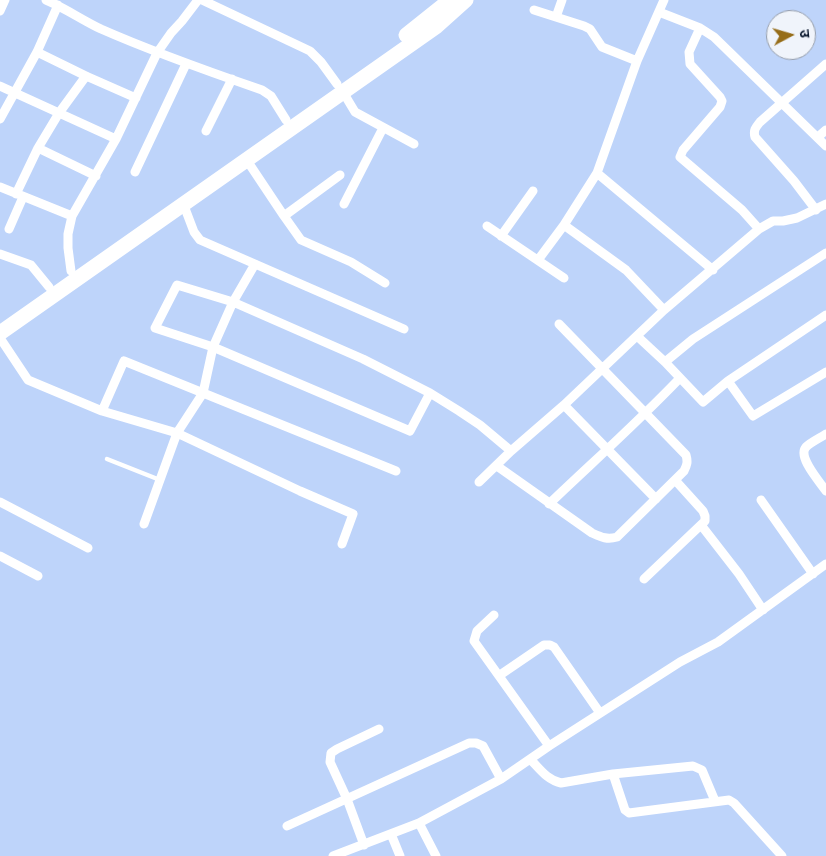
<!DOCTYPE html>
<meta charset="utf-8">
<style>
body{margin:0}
#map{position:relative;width:826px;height:856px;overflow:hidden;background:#bed4fa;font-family:"Open Sans","Noto Sans Devanagari",sans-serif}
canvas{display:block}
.north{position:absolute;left:766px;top:10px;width:50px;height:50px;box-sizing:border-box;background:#f0f4fb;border:1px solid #959daa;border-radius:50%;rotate:84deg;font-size:14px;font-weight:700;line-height:20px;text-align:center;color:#0c1a30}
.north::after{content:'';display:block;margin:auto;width:18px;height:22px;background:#966d19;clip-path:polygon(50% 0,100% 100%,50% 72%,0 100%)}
</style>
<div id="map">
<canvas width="826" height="856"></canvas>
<div class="north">उ</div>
</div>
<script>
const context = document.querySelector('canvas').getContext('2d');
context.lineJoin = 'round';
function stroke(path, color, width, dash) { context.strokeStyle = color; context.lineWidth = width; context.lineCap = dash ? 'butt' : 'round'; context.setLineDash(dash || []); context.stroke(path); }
stroke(new Path2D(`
 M107,459L160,480`), '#fff', 4.5);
stroke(new Path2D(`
 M46,0C65,8 82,20 101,29C153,52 207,71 262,90L271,96L286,120
 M202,0L310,51L321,62L337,84
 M664,0L637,61L597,173L564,225L626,270L664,310L759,229L773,221H783L797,218L826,204
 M534,10L584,26L590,29L602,47L637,61
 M0,11L5,0
 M659,12L700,28L714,37L826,146
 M556,17L562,0
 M700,28L689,52L690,64L720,97L722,101L720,107L683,150L680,157L742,210L759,229
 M37,52L86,76L136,98
 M0,86L116,139
 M343,92L355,112L414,144
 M0,119L37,52L58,5
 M206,131L232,79
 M818,137L826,130
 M38,148L96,176
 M246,159L284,216L340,175
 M135,172L186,64
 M597,173L713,270
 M0,187L72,216
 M16,194L38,148L59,113L86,76
 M183,203L194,232L200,240L404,329
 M344,204L383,128
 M816,210L794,181L755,137C753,130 756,127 760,122L826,64
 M284,216L301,240L351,262L385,283
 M487,226L564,278
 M9,229L23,197
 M501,236L533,191
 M0,254L31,265L49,287
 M538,260L564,225
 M71,271L68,248V234L72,216L116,139L157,53L171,33L182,21L198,0
 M826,315L728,381L753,416L826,372
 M637,336L665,362
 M0,338L28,380L102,411L177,433L300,491L353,514L342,544
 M728,381L703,402L665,362L693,339L826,253
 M430,393L410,431L213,347L155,328L177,285L233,302L363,359L430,393L459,411L480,425L511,451L564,405L664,310
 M564,405L656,499
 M102,411L124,361L396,471
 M826,434C820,438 811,442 806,447C797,457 820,482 826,491
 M497,466L592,533C601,537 607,540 617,537L684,471C687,465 688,462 686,455L559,324
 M479,482L511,451
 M761,500L813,574
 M0,502L88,548
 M549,504C593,462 638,422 680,378
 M144,524L177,433L203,393L213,347L233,302L255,264
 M701,525L739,574L763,610
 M0,556L38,576
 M644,579L705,521V516L703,511L675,480
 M494,615L477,631L474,641L549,746
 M500,675L544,645H550L554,647L600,713
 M530,759C540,769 547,780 561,783L613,774L693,766L702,770L715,801
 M613,774L625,810L629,813L729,800L734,803L782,856
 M419,823L436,856
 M287,826L469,743H476L483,746L501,779
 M391,834L400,856
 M364,845L347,799L330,762L331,753L337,749L379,729
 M333,856L419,823L501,779L549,746L680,662L718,642L826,564`), '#fff', 9);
stroke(new Path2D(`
 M406,35L450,0
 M0,333L437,26L466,0`), '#fff', 15);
</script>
